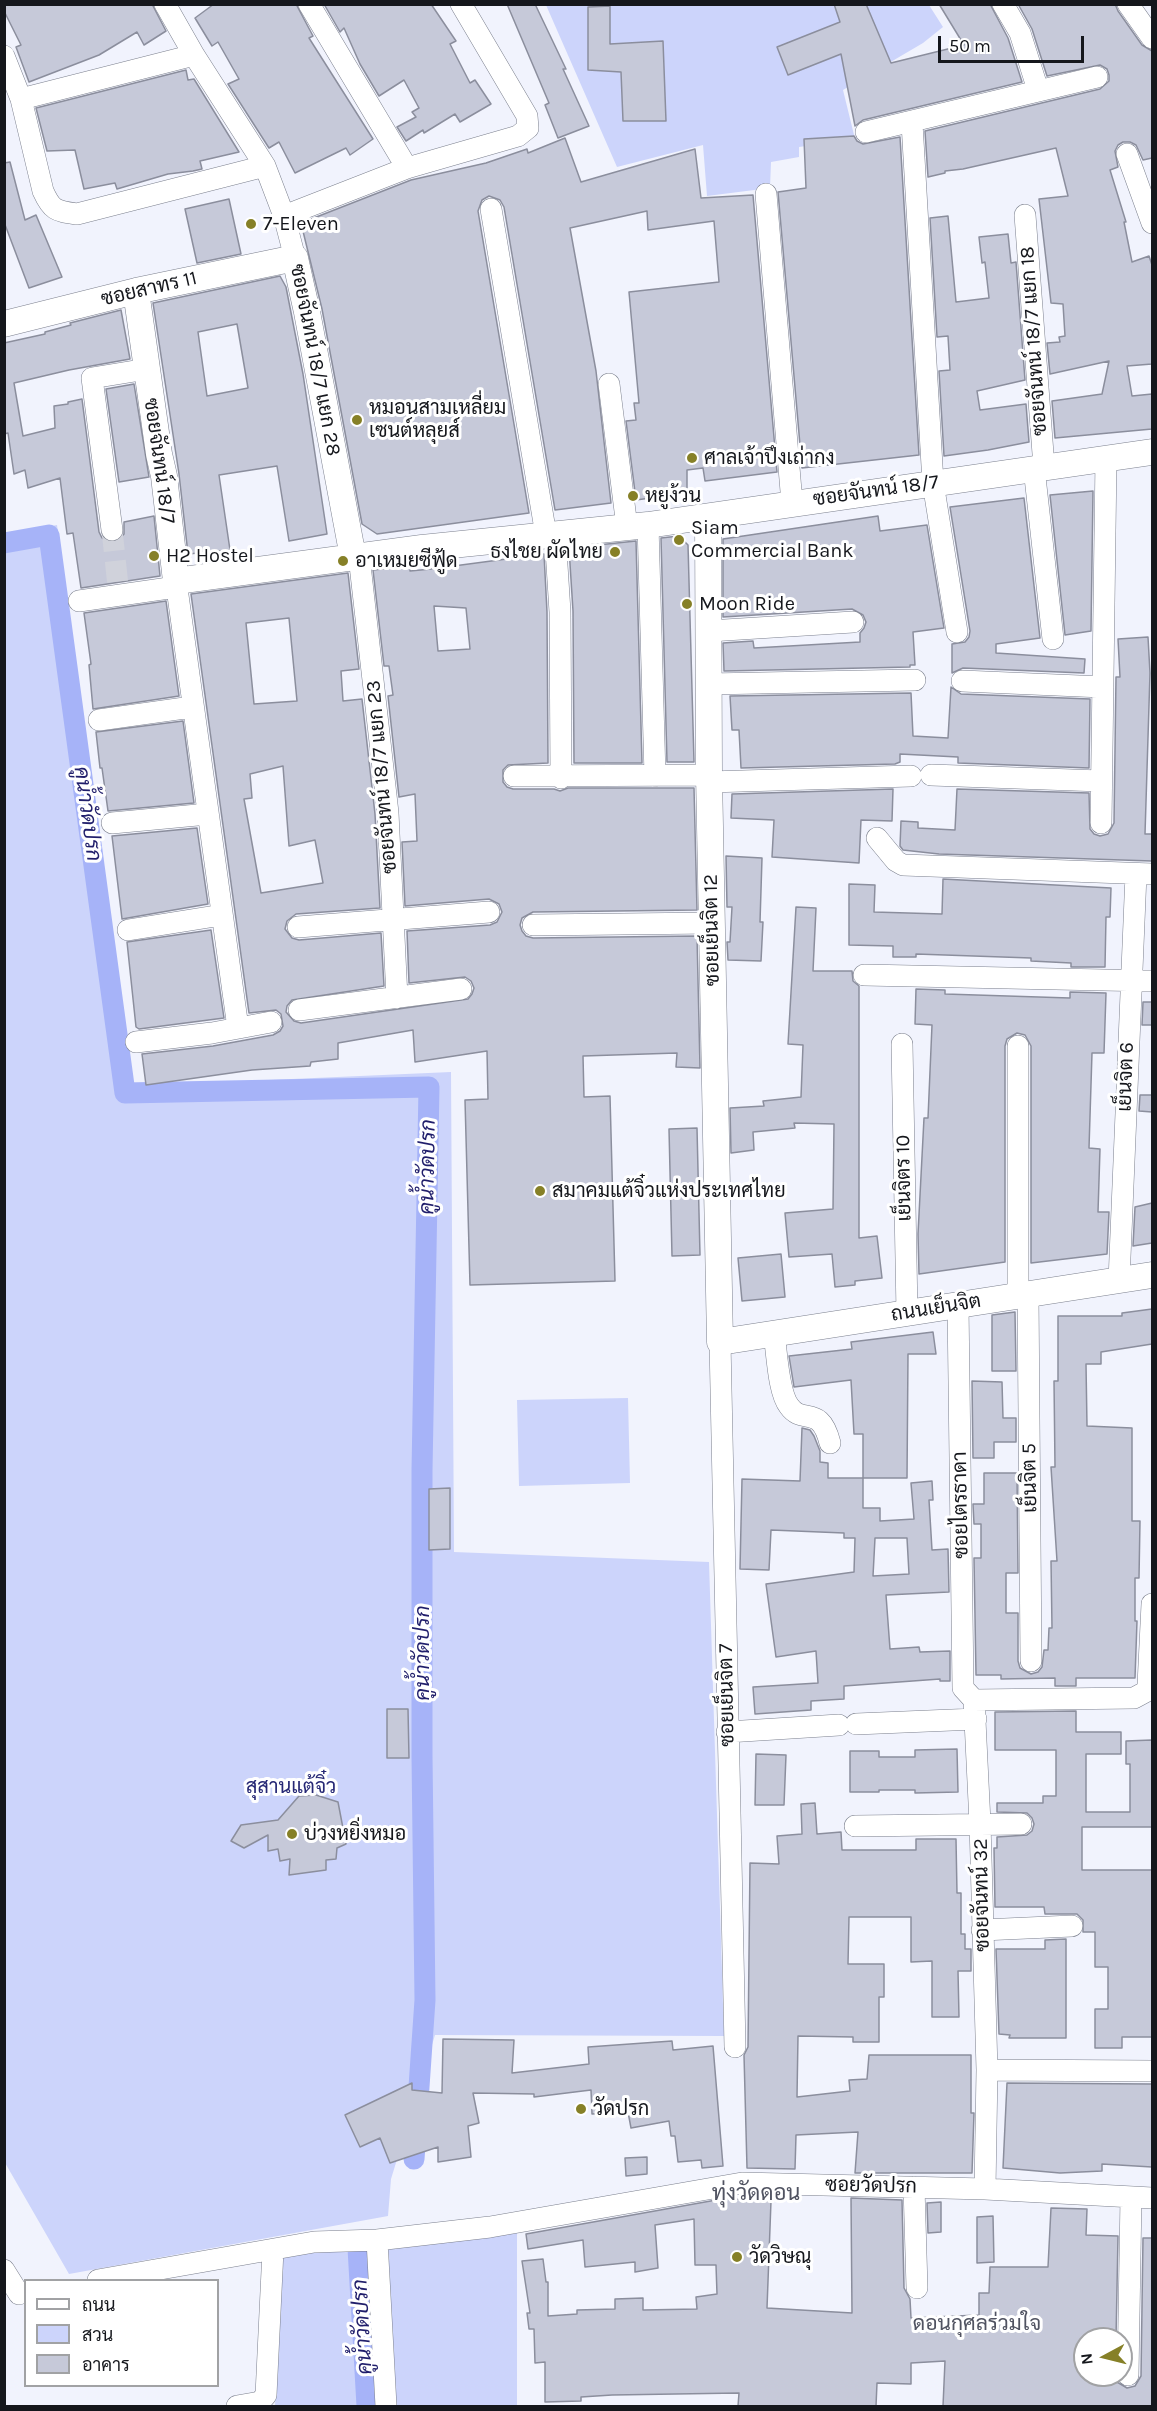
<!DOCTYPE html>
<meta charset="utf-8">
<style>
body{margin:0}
#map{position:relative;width:1157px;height:2411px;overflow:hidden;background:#f1f3fd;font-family:Karla,Sarabun,sans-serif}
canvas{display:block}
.frame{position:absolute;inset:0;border:6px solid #15171c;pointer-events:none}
.legend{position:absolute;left:24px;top:2279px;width:195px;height:108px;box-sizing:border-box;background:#fff;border:2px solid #a1a2a4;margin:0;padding:8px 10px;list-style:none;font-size:18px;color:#15171c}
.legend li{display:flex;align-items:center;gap:12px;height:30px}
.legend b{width:30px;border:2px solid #a1a2a4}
.north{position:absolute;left:1073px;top:2327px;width:60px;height:60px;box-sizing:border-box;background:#fff;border:2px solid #a1a2a4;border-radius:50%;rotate:263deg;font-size:16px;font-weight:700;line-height:24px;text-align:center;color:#15171c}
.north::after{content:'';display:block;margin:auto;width:21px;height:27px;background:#868027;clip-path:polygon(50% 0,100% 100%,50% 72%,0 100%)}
.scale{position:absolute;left:938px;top:36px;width:146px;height:27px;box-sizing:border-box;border:3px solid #15171c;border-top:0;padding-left:8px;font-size:18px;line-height:21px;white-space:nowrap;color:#15171c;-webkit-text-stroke:4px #fff;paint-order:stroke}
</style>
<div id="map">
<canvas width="1157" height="2411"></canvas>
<div class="frame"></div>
<ul class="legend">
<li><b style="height:8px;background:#fff"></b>ถนน</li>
<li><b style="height:16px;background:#ccd4fb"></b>สวน</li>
<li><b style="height:16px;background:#c6c9d9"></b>อาคาร</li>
</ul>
<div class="north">N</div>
<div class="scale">50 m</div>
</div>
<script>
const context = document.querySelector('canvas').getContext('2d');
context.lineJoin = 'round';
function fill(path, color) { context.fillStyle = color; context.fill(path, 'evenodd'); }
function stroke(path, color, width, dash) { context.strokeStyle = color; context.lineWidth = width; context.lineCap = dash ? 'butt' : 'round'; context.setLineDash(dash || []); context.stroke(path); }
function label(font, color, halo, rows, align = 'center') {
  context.font = font + ' Karla,Sarabun,sans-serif'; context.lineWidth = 6; context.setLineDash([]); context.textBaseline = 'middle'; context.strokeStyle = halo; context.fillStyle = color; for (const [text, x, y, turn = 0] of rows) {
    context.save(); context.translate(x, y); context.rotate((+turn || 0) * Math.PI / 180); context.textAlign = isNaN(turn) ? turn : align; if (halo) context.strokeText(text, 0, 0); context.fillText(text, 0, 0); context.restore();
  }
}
fill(new Path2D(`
 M546,5H929L943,27L923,43L843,90L855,139L799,147V157L771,162L770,188L707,196L703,145L617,167Z
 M57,525L132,1086L451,1072L454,1552L709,1562L724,2036L435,2035L391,2179L388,2216L69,2274L4,2161V534Z
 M628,1398L630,1483L519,1486L517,1400Z
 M517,2233V2406H275L281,2256Z`), '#ccd4fb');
stroke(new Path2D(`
 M4,543L49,535L125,1093L429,1087L422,1470V1756L425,2000L414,2159
 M358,2248L367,2406`), '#a6b3f8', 21);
const building = new Path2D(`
 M4,4H152L166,31L144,45L137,32L99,55L29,82L16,47L21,45L4,11Z
 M214,4H296L313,36L309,38L373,139L350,155L346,148L295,173L279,142L269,148L228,84L239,79L218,42L212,46L195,18Z
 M324,4H431L456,41L450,44L470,83L475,80L491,104L460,122L455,114L424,133L423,130L406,141L397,127L416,117L412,112L419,108L404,80L379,96L360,64L344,28L340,32Z
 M507,4H535L566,69H563L589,126L558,138L545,105L549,103Z
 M834,4H866L891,63L964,45L939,4H990L1008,38L1022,82L863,120L855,126L841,54L788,75L777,47L840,22Z
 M1018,4H1115L1118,11L1142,45L1152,51V158L1143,160L1136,145L1130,142H1123L1118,145L1115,151L1118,167L1110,170L1126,222H1124L1132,262L1149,256L1152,265V364L1127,366L1132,396L1152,394V429L1055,438L1052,401L1102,394L1109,361L1050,374L1047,343L1060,342L1059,337L1065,336L1063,304L1051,303L1039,199L1068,196L1056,148L963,169L945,171V173L928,177L925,131L1100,89L1109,81V75L1107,69L1100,65L1047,76L1032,29Z
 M610,6V44L663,41L666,121H623L621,72L588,70V7Z
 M186,70L188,80L194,79L239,152L200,161L202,169L193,171L168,174L117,189L115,183L84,189L75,150L47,151L36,108Z
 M854,136L857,141L863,144L900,137L919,455L802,468L778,192L806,188L804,139Z
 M565,138L581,182L695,149L701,198L753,195L777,472L705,481L703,468L687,470V493L636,500L626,421L636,420L634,403H639L629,292L719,282L714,221L648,230L647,211L570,228L596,371L611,503L555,510L504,207L500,200L489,196L482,200L478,211L529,513L377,534L362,524L322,309L301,223L411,180L486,163L527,149L528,153Z
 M10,162L25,220L36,215L62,277L29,288L4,222V163Z
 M229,199L241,254L197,263L185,209Z
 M948,216L956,302L989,298L985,262L982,263L979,237L1008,234L1011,263L1016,262L1025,380L977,391L980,410L1026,404L1029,442L988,450L944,456L939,371L950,370L948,336L937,337L930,218Z
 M280,276L286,287L303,374L327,534L289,541L277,466L219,475L230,550L188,554L179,474L153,303ZM237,324L248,388L207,396L198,332Z
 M121,310L130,359L69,370L14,383L23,436L55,428L54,406L68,404V402L82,399L99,532L102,538L108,542L119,540L124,534V522L154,516L160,576L81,588L73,533L67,534L60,478L28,488L25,470L14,474L8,433L4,434V343L45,334V332L71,325L70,323Z
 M134,384L149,477L119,482L106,389Z
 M1093,491L1091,631L1065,635L1050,495Z
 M1024,498L1040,638L996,644V653L1085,659L1084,673L963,668L952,673V644L965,642L969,637L970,631L950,507Z
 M878,516L880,531L927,525L944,628L913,632L915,665H910V667L724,671L723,643L753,641L754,648L860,642V633L864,628L866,622L863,615L852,609L723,617V539Z
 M679,536L688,545L694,762H667L661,538Z
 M636,541L642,763H574L573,611L569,548Z
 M544,554L547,612L548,763L508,765L503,770V782L507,787L513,789H554L560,791L568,788H694L697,910L533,912L522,918L520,925L522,931L526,936L533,938L697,936L700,1068L676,1067L677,1053L583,1056L584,1097L610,1096L615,1281L470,1285L465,1100L488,1099L487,1051L415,1062L413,1030L338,1043V1059L311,1062L310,1066L252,1070L146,1085L142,1054L213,1046L273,1035L280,1031L283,1026L281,1014L276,1010L249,1013L191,594L348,573L359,669L341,671L343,701L362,699L375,814L380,908L296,914L287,921L285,929L292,938L299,940L381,933L384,986L292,1000L287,1006L286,1012L294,1021L301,1023L468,999L472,994L474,988L471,981L465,977L409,983L407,931L490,925L497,922L502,912L499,904L489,899L405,906L402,842L417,841L415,794L399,797L388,696L393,695L389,666H384L373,570L410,566V571L431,569ZM434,606L466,608L470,649L438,651ZM289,618L297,701L254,704L246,623ZM283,766L289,846L315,840L323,883L261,893L244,799L252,798L250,774Z
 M166,601L179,696L93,709L89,665L91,664L84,613Z
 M1148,637L1150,673L1145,834H1152V861L939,854L903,850L900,846L901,821L918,822V828L955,830L957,789L1089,793L1090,829L1094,834L1100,836L1108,834L1114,823L1116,677H1120L1118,639Z
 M951,687L961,694L1090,699L1089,768L958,763V757L900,754V762L895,764L741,768L739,730H732L730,696L911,693L913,736L948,738Z
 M183,721L194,803L108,811L102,768H100L96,732Z
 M893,789L892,821L861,820L859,863L772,857L774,820L731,818L732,794Z
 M197,828L208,904L122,919L112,836Z
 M726,856L762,858L760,922H763L761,961L728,960L727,942H730L732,907H727Z
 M943,879L1111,888L1110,917H1106L1105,967H1071V963L1031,961V958L916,954V957H893V946L849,945V884L875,885L874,912L942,914Z
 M796,907L816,908L813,971H852L853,981L859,986V1238L877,1236L882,1278L855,1281V1285L835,1287L832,1254L789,1257L785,1213L833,1209L834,1124L794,1123L795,1128L753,1132L754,1150L731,1153L730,1108L764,1106L763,1101L801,1097L803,1045L788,1044Z
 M211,930L224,1018L139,1029L136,1027L127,942Z
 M916,989L945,990V994L1070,998V992L1106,993L1104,1053H1092L1089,1148L1100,1149L1098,1212H1109L1107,1254L1031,1263V1046L1025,1035L1017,1033L1007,1039L1005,1046V1262L919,1274L918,1234L924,1118H928L932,1025L915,1024Z
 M1143,1002H1152V1025H1142Z
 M1140,1095H1152V1112L1139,1111Z
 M697,1128L700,1255L672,1256L669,1129Z
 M1152,1203V1243L1133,1246L1135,1207Z
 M781,1254L785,1297L742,1301L738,1258Z
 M1152,1309V1344L1101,1352V1364H1086L1087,1426L1132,1428V1521H1140L1139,1578H1135V1621H1137L1135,1678H1076V1686H1055V1678L1001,1679V1675H976L974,1558H981V1524H974L973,1504H984V1473H1017L1018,1573H1006V1613H1018V1661L1020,1668L1031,1674L1038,1672L1042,1667L1044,1650H1048L1049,1628H1052L1051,1561H1057L1051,1467H1055L1054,1381H1058V1316H1122V1313Z
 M1015,1312L1016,1371H992V1315Z
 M933,1332L936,1354H908L907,1478H863V1434H854L851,1380L794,1387L789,1356L852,1349L851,1342Z
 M972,1381L1002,1382L1003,1418H1016V1442H994V1458H973Z
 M802,1428L810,1430L814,1436L820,1451V1462L828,1463V1478H863V1508H880V1521L914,1519L911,1483L932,1481L933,1500H929L932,1550L948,1549L949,1592L886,1595L890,1649L919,1647L920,1652L950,1651V1681H940V1679L844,1686V1699L811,1701V1710L755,1714L753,1687L818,1683L816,1651L776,1657L766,1584L854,1572L855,1538H844V1533L771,1530L769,1570L740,1569L742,1479L800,1481ZM875,1538H907L909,1574L873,1576Z
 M450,1488V1549L429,1550V1489Z
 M387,1709H408L409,1758H387Z
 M1076,1711V1732H1121V1754H1086V1812H1130V1764H1126V1741L1152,1740V1827H1082V1870H1152V2037H1122V2048H1095V2009H1108V1967H1095V1932H1083V1920L1077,1914H1045L1044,1907H995L994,1848H997V1837L1027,1835L1032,1831L1034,1824L1032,1818L1027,1813L997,1812V1803H1043V1796H1056V1750H995V1712Z
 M957,1749L958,1792L915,1793V1790H879V1792H850V1751H879V1757H915V1750Z
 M756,1754L786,1755L784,1805H755Z
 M316,1795L338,1802L346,1844L337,1848L336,1859L326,1860V1870L289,1875L290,1859L280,1861L278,1849L268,1851V1835L244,1848L231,1841L241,1825L278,1820L299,1796Z
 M815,1803L817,1834L841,1832L842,1850H916V1839H956L957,1893H961V1934H965V1949H971V1971H958L959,2017H932V1961L911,1962V1917H849L848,1964H884V1997H879V2042H853V2037L798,2036L797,2097L850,2091L849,2080L867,2079L869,2055H971V2113H974L972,2173H855L858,2132L796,2135L795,2169L747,2168L744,2055L748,2047L750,1863L779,1864L777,1836L802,1834L801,1804Z
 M1066,1939V2038H1009L1010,2035L999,2034L996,1949H1045V1940Z
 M443,2039L514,2040L512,2073L589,2064L588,2047L672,2041L673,2050L713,2046L723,2166L702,2168L701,2160L678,2162L675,2136H671L669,2121L631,2128L628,2112L592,2114L591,2090L534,2097V2094L473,2093L479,2123L468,2126L471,2157L438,2162V2147L390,2163L380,2138L360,2147L345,2115L412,2083V2090L442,2093Z
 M1007,2083L1152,2084V2167L1102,2164V2171L1060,2173L1003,2168Z
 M647,2157V2174L626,2176L625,2158Z
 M733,2197L734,2199L771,2201L767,2308L852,2313L851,2198L902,2200L904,2288L910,2299L911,2318L979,2315V2293H989L990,2267H1048L1051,2208L1087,2209L1086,2235L1118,2236L1116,2339H1085V2375H1115L1117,2382L1127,2388L1135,2386L1141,2376L1143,2238H1152V2406H943L945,2361L911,2363V2384L877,2383L876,2406H738L739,2393L612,2395L581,2397V2401L545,2402V2362L535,2363L534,2329H529L527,2313H530L522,2261L543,2259L546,2282H548V2316L577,2314V2310L615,2309V2299L643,2298V2310L697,2309L696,2297L717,2294L716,2265H695L694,2219L655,2225L658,2268L635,2272V2262L585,2267L583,2240L528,2249L526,2234Z
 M941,2202V2232L928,2233L927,2203Z
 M993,2216L994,2262L977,2263V2217Z`);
fill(building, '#c6c9d9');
stroke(building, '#8b8e9d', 1.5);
stroke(new Path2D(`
 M112,530L119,595`), '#d0d2db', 21, [21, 10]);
const minor = new Path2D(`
 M165,4L194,55L265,166L284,216L295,258
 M309,4L407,168
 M1003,4L1020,33L1038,90
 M1128,4L1152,38
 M4,56L21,99L43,191C52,211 56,211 77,214L265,166
 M21,99L194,55
 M912,123L933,483L957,632
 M866,132L1097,77
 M1127,154L1152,223
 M766,194L792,503
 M491,209L546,535
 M1025,215L1044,467
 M284,216L407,168L518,136L528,128L527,116L461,4
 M609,384L627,527
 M1034,468L1053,639
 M648,525L655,776
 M112,530L92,378L147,369
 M555,534L560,612L561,778
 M359,556L388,813L397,998
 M176,581L238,1028
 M79,601L176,587
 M709,631L853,622
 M962,681L1103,687
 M709,684L915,680
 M99,720L192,707
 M931,775L1101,781
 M514,776L709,775
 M709,782L911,776
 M112,823L208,814
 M1101,823L1106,459
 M877,838L896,861L903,865L1152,874
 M533,925L712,923
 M298,927L489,912
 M128,930L222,915
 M864,975L1152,981
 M299,1010L461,989
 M136,1042L212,1033L271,1022
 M902,1044L907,1313
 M1119,1281L1136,874
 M1028,1295L1031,1661
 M1018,1296V1046
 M958,1305L963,1688L974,1700
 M774,1334C777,1352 778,1392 789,1406C803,1426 820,1403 830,1443
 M720,1342L735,2047
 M974,1700L980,1823L987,2070L985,2189
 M974,1700L1134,1698L1147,1691L1148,1685L1152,1604
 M856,1724L976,1719
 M727,1732L839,1725
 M855,1826L1021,1824
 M982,1930L1072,1926
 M987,2070L1152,2071
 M914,2187L917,2288
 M377,2240L386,2406
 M4,2270L19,2294
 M98,2280L314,2242L377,2240L490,2227L742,2183L985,2189L1152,2198
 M1128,2375L1131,2197
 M237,2406L260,2402L266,2395L273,2250`);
const tertiary = new Path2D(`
 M136,291L159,454L164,476L176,581L422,548L648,525L1152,452
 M4,324L136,291L295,258L307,312L353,557
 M708,517L709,775L720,1342L1152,1275`);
stroke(minor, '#7c808e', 22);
stroke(tertiary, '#7c808e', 27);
stroke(minor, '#fff', 21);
stroke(tertiary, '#fff', 26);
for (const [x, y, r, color] of [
 [251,224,6,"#868027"],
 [357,420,6,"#868027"],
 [692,458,6,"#868027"],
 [633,496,6,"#868027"],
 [679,540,6,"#868027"],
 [615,552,6,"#868027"],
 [154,556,6,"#868027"],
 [343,561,6,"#868027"],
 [687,604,6,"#868027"],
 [540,1191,6,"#868027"],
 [292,1834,6,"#868027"],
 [581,2109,6,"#868027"],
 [737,2257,6,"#868027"]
]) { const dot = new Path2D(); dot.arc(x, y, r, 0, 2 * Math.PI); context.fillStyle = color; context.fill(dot); stroke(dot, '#fff', 2); }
label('20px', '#15171c', '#fff', [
 ["7-Eleven",263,224],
 ["หมอนสามเหลี่ยม",369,408],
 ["เซนต์หลุยส์",369,431],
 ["ศาลเจ้าปึงเถ่ากง",704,458],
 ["หยูง้วน",645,496],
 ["Siam",691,528],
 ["Commercial Bank",691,551],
 ["ธงไชย ผัดไทย",603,552,"right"],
 ["H2 Hostel",166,556],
 ["อาเหมยซีฟู้ด",355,561],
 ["Moon Ride",699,604],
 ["สมาคมแต้จิ๋วแห่งประเทศไทย",552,1191],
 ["บ่วงหยิ่งหมอ",304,1834],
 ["วัดปรก",593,2109],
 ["วัดวิษณุ",749,2257]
], 'left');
label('20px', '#15171c', '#fff', [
 ["ซอยสาทร 11",149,289,-13],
 ["ซอยจันทน์ 18/7 แยก 18",1034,341,-94],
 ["ซอยจันทน์ 18/7 แยก 28",315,360,79],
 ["ซอยจันทน์ 18/7",159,461,82],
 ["ซอยจันทน์ 18/7",876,491,-8],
 ["ซอยจันทน์ 18/7 แยก 23",382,777,-95],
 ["ซอยเย็นจิต 12",712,930,-91],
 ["เย็นจิต 6",1126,1077,-88],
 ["เย็นจิตร 10",904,1178,-91],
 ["ถนนเย็นจิต",936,1308,-9],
 ["เย็นจิต 5",1030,1478,-91],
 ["ซอยไตรธาดา",961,1505,-91],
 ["ซอยเย็นจิต 7",727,1695,-91],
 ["ซอยจันทน์ 32",982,1895,-91],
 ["ซอยวัดปรก",871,2186,1]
]);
label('20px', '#262875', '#fff', [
 ["สุสานแต้จิ๋ว",291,1787]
]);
label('italic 21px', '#201e6b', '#fff', [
 ["คูน้ำวัดปรก",87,814,82],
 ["คูน้ำวัดปรก",428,1167,-89],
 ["คูน้ำวัดปรก",423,1653,-90],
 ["คูน้ำวัดปรก",363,2327,-93]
]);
label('21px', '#505361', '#fff', [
 ["ดอนกุศลร่วมใจ",977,2324]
]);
label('22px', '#505361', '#fff', [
 ["ทุ่งวัดดอน",756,2194]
]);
</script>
